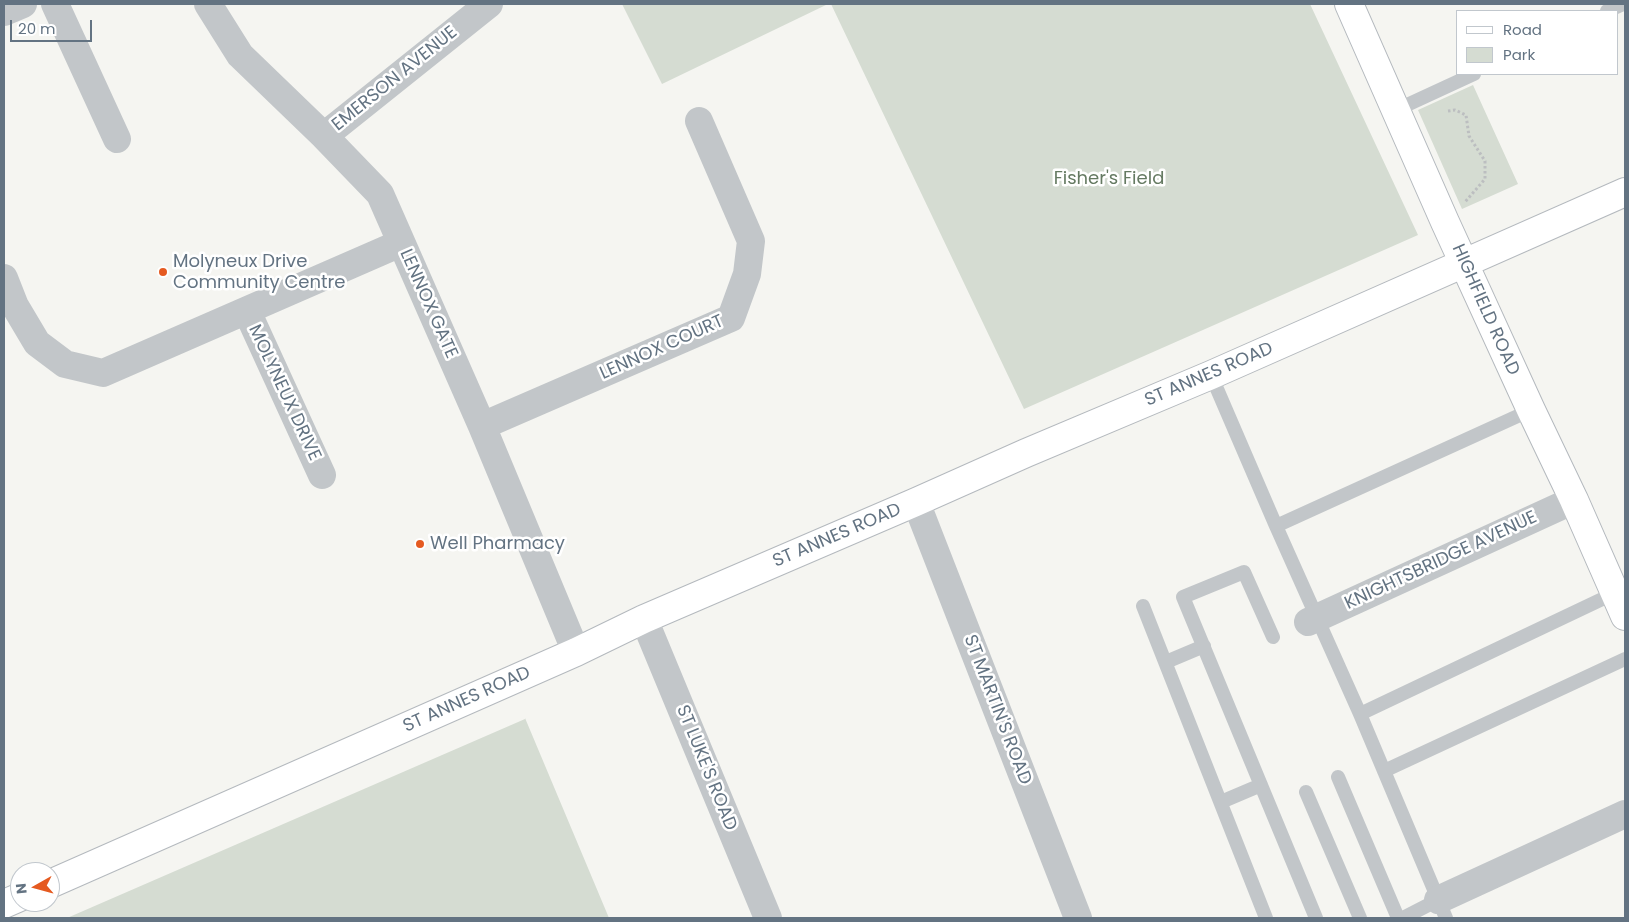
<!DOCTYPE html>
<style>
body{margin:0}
#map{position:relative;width:1629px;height:922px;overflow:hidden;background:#f5f5f1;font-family:Poppins,sans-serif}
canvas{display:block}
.frame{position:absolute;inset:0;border:5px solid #637382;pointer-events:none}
.legend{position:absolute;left:1456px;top:10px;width:162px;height:65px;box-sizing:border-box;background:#fff;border:1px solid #c1c7cd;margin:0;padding:6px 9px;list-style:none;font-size:15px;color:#637382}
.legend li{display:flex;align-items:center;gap:10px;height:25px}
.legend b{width:25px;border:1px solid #c1c7cd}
.north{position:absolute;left:10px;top:862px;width:50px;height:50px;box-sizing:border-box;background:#fff;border:1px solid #c1c7cd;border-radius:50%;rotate:263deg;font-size:14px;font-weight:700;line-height:20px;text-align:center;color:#637382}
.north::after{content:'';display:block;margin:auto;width:18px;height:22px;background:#e55a20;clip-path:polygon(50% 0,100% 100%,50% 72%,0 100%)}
.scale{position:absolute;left:10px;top:20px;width:82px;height:22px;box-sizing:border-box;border:2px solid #637382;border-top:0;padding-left:6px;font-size:15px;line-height:18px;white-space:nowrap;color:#637382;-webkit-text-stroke:4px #fff;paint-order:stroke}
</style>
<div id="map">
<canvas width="1629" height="922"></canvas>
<div class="frame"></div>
<ul class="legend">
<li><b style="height:6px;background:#fff"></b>Road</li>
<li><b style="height:14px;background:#d5dcd2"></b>Park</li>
</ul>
<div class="north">N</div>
<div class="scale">20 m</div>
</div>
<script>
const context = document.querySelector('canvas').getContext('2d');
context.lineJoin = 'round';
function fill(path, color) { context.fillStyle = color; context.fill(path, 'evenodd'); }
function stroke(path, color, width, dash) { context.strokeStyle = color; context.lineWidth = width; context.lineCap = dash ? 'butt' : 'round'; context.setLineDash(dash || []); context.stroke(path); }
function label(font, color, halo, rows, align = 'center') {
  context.font = font + ' Poppins,sans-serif'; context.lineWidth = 5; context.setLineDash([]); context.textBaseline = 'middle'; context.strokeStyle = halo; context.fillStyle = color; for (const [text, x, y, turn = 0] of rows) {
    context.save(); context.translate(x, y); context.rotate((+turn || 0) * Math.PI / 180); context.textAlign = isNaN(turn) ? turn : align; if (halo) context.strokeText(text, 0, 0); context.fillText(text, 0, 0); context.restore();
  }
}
fill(new Path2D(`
 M622,4H828L662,84Z
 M831,4H1310L1418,235L1024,409Z
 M1473,85L1518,184L1462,209L1418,110Z
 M525,718L609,918H67L525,719Z`), '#d5dcd2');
const secondary = new Path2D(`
 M1349,4L1445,222L1531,410L1574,500L1625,616
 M50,884L576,652L644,619L916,502L1026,453L1211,375L1625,192
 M4,904L20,897`);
stroke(secondary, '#b4b9be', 30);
stroke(new Path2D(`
 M1448,111L1455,110L1466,115L1469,136L1485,161V179L1465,202`), '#bcbec0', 3, [2.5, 2.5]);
stroke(new Path2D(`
 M1607,11L1623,4
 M1396,110L1474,74
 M1211,375L1276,526L1531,410
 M1276,526L1360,714L1446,918
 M1143,606L1266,918
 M1273,637L1244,572L1183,597L1316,918
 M1166,662L1204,646
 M1360,714L1615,593
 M1384,771L1625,659
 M1338,777L1398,918
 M1306,792L1360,918
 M1221,802L1261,785
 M1403,918L1438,900`), '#c2c6c9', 14);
stroke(new Path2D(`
 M55,4L117,139
 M208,4L240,55L324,136L380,194L482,426L576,652
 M4,12L23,4
 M324,136L489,4
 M4,278L15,306L37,343L65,364L103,373L401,243
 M247,311L322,475
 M482,426L731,318L747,274L751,241L699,121
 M916,502L1078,918
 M644,619L768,918
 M1308,622L1574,500
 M1438,900L1625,814`), '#c2c6c9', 28);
stroke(secondary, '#fff', 28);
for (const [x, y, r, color] of [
 [163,272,5,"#e55a20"],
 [420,544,5,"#e55a20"]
]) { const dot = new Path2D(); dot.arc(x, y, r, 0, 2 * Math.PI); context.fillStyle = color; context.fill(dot); stroke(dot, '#fff', 2); }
label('18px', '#637382', '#fff', [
 ["EMERSON AVENUE",395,79,-39],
 ["LENNOX GATE",428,304,66],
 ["HIGHFIELD ROAD",1485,310,66],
 ["LENNOX COURT",662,348,-24],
 ["ST ANNES ROAD",1209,375,-23],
 ["MOLYNEUX DRIVE",284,393,65],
 ["ST ANNES ROAD",837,536,-23],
 ["KNIGHTSBRIDGE AVENUE",1441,561,-25],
 ["ST ANNES ROAD",467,700,-24],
 ["ST MARTIN'S ROAD",997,710,69],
 ["ST LUKE'S ROAD",706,768,68]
]);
label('18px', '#657a62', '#fff', [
 ["Fisher's Field",1109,179]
]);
label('18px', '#637382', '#fff', [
 ["Molyneux Drive",173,262],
 ["Community Centre",173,283],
 ["Well Pharmacy",430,544]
], 'left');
</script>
